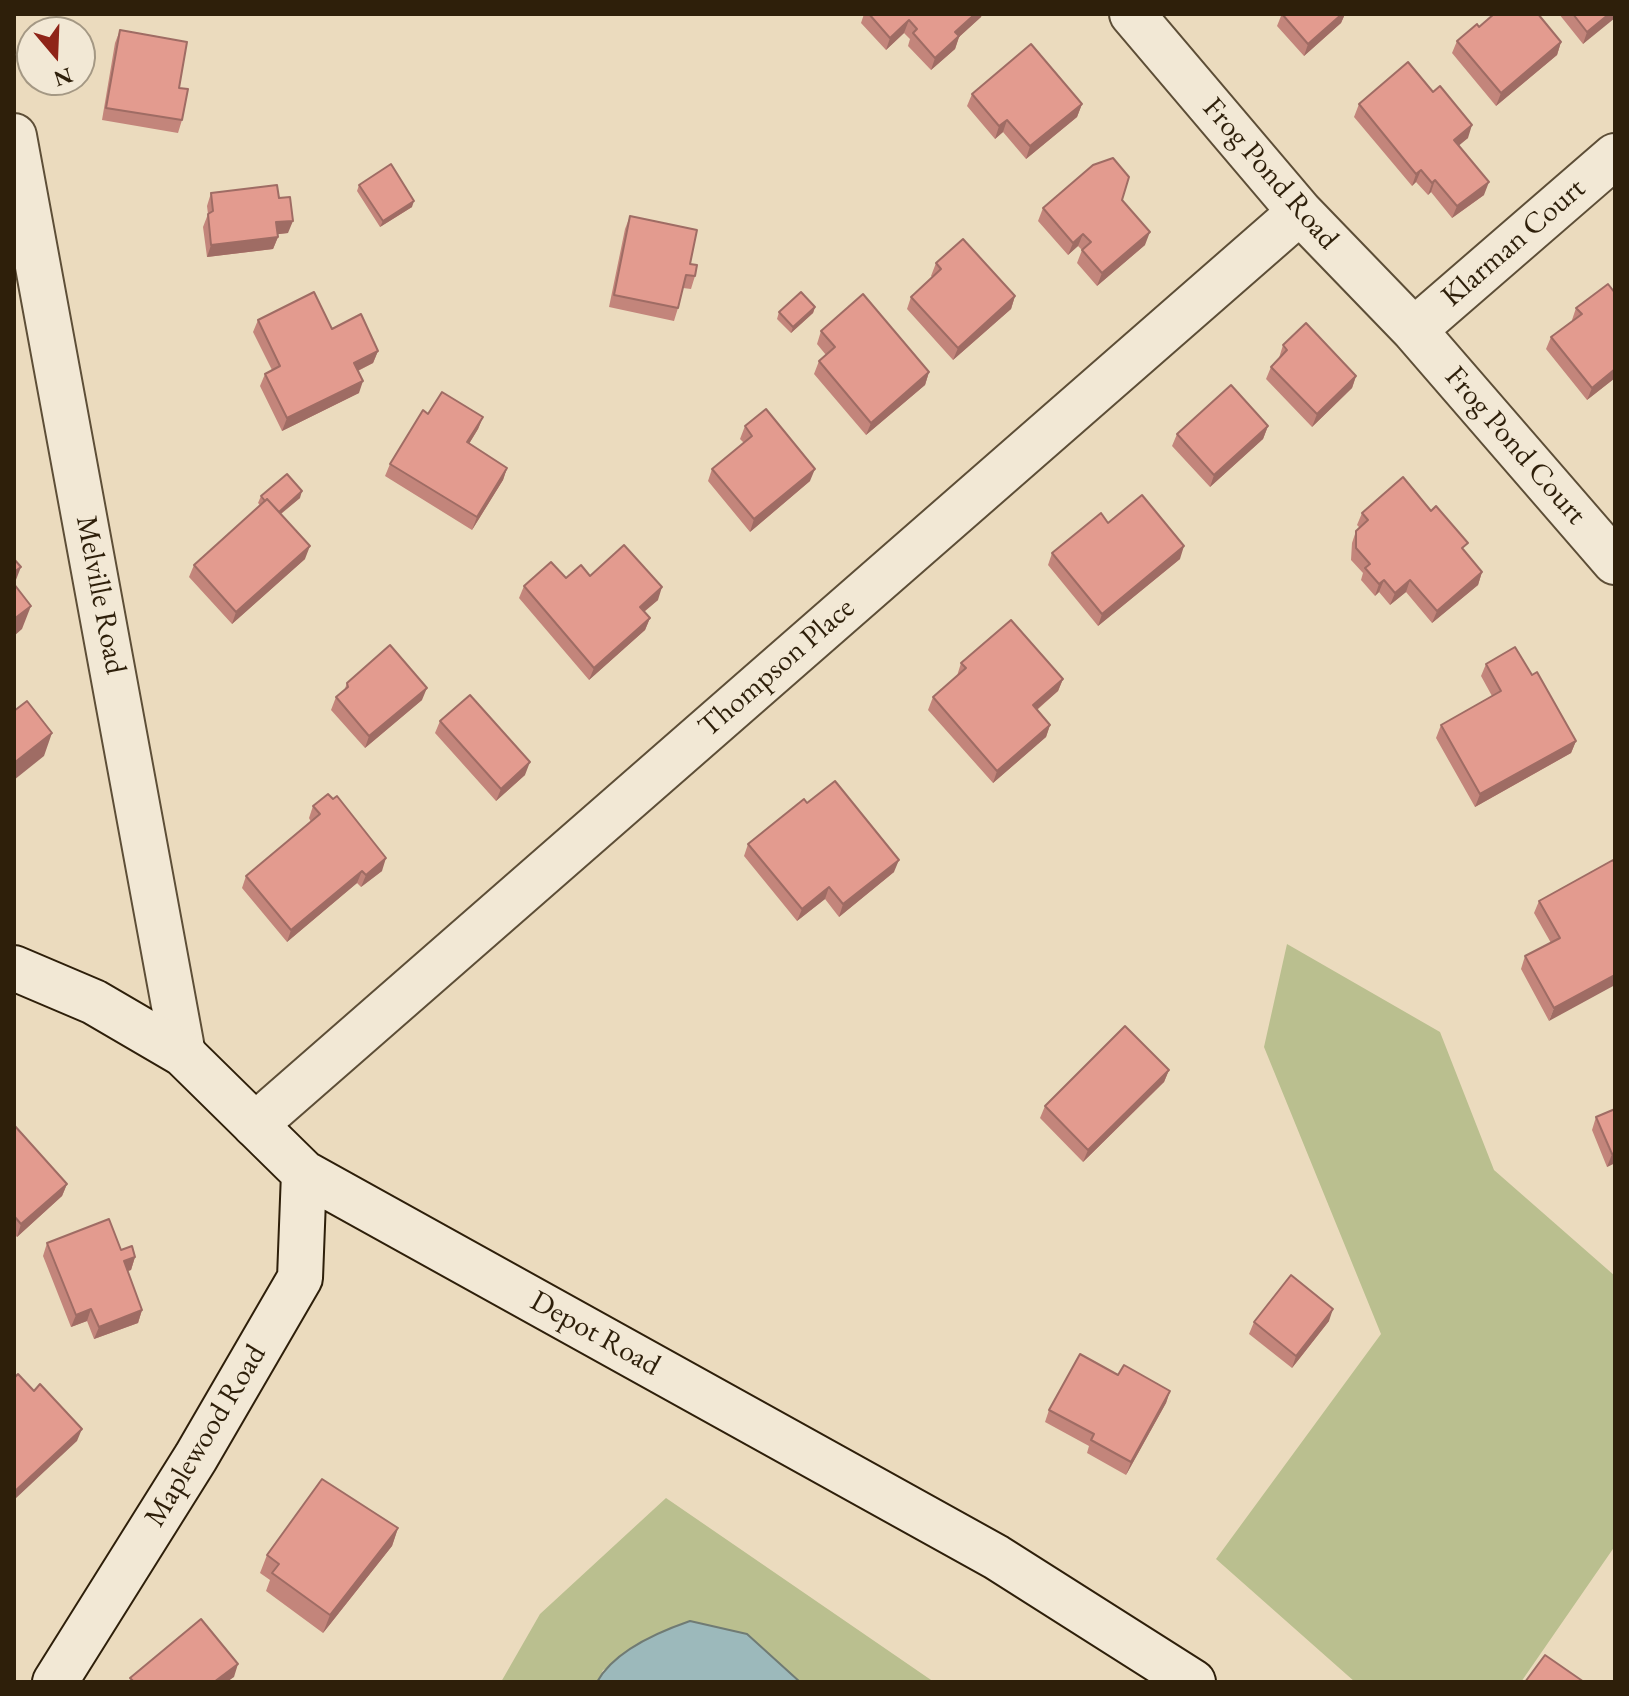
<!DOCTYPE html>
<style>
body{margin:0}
#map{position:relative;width:1629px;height:1696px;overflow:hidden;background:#ebdbbe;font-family:"EB Garamond",serif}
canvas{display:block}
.frame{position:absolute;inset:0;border:16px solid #2e1f0a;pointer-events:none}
.north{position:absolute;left:16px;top:16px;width:80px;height:80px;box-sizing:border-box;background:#f2e8d5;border:2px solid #a49884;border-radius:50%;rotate:161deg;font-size:22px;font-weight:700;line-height:32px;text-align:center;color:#2e1f0a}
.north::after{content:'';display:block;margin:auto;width:28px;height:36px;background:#8f2418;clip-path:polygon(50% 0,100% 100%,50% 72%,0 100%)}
</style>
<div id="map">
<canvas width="1629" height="1696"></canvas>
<div class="frame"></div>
<div class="north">N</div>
</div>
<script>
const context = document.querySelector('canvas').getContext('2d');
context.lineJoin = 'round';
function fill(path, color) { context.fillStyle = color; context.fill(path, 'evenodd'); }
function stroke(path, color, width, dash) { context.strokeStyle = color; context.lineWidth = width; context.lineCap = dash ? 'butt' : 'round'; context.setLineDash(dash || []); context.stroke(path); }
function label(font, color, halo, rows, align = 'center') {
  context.font = font + ' "EB Garamond",serif'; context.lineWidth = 7; context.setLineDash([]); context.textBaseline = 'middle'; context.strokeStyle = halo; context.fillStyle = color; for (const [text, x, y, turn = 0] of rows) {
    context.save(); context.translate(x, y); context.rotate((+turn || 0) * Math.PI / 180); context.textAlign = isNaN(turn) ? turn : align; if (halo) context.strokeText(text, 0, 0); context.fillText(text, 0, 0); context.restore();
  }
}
fill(new Path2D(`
 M1287,944L1440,1032L1494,1170L1615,1276V1546L1521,1682H1355L1216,1559L1381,1334L1264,1047Z
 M666,1498L934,1682H800L747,1634L603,1670L597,1682H501L540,1614Z`), '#babf8f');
const water = new Path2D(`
 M690,1621L747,1634L800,1682H597C614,1651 658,1632 690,1621Z`);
fill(water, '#9cb9bb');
stroke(water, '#707b74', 2);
const street = new Path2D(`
 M1132,14L1300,212L1414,330L1615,562
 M14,136L183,1054
 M1414,330L1615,156
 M255,1125L1300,212`);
const secondary = new Path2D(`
 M14,968L94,1002L183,1054L304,1173L996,1557L1193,1682
 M55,1682L196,1457L300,1278L304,1173`);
stroke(street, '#5d4e37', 48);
stroke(secondary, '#2e1f0a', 48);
stroke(street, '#f2e8d5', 44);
stroke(secondary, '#f2e8d5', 44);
fill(new Path2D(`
 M864,14H982L981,17L959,37L955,49L931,70L908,46L910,39L904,33L886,50L861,23Z
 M1279,14H1345L1341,23L1304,56L1277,26L1281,16Z
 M1559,14H1615L1583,44Z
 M1479,27L1561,42L1557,55L1496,106L1452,53L1457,41Z
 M120,30L179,88L182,120L178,133L102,120L115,43Z
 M972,94L1082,104L1077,117L1026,159L1003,132L995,139L967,106Z
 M1359,104L1468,138L1458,145L1484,195L1452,218L1431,192L1428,195L1416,182L1412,186L1354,117Z
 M359,185L412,207L380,227L357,191Z
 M211,193L279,198L288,233L278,234V237L273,249L207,257L203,227L208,214L207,206Z
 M1122,200L1145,245L1097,286L1077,263L1082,250L1078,246L1068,255L1038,221L1043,208Z
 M630,216L690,264L695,276L691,289L683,288L678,308L674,321L609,307L625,229Z
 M936,263L1015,296L1011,309L953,360L907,309L911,297L932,277L931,276Z
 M1615,293V378L1587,400L1546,349L1551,337L1572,321V320L1576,308Z
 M815,307L813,313L791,333L777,319L779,312Z
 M258,320L332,329L378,351L373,363L358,371L359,393L282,431L260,386L265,374L272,370L253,332Z
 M821,331L929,372L925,385L866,435L814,374L819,361L826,355L817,344Z
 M1283,345L1356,376L1352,388L1312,427L1266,379L1271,367L1279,358Z
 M428,414L483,417L478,429L469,444L507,468L503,480L472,530L385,476L390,464Z
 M745,426L810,481L750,532L708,481L712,469L744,443L740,439Z
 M1268,426L1263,439L1210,487L1172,446L1177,434Z
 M261,496L300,498L281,514L305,559L232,624L189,577L194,565L260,505L258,503Z
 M1362,513L1465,551L1482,572L1478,585L1432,623L1406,592L1390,605L1379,592L1375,596L1361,580L1363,573L1351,560L1352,543L1356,531L1360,528L1357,525Z
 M1108,523L1180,559L1098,626L1048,565L1052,553Z
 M590,576L658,600L644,612L650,618L645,630L589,680L519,598L524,586Z
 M961,663L1063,679L1058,691L1037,710L1050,725L1046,737L993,783L928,710L933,697L957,676Z
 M1486,664L1532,675L1576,741L1571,753L1475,807L1436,738L1441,725L1492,696L1481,676Z
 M347,683L422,700L365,748L331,710L336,697L344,691Z
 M440,721L525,775L496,801L435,733Z
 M807,803L894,872L839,917L825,899L797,921L744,856L748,844Z
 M313,806L382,871L361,887L357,883L287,942L242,888L246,876L311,822L309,818Z
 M1613,860L1549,1021L1521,969L1525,956L1551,943L1534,913L1539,901Z
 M1169,1070L1164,1082L1083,1162L1040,1118L1045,1106Z
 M1596,1117L1615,1163L1607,1167L1592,1130Z
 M14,1125L67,1184L62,1196L17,1237L14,1234Z
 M47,1243L121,1250L135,1257L131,1270L127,1271L142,1310L138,1323L94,1339L87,1321L71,1327L43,1256Z
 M1329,1321L1292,1368L1249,1334L1254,1322Z
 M1118,1375L1170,1391L1166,1403L1126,1475L1087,1453L1089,1446L1045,1422L1049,1410Z
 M398,1528L392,1546L323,1633L266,1591L270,1580L260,1573L267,1555Z`), '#c3857b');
fill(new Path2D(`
 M975,14H982L981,17L959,37L955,49L931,70L935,58L955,32Z
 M1342,14H1345L1341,23L1304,56L1308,44Z
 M1609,14H1615V18L1583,44L1587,32Z
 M909,20L904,33L886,50L890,38Z
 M1561,42L1557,55L1496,106L1501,93Z
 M1082,104L1077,117L1026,159L1030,146Z
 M1007,120L1003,132L995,139L999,126Z
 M1472,125L1468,138L1450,153L1454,140Z
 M1421,170L1416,182L1412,186L1416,174Z
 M1435,180L1431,192L1428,195L1432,183Z
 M1489,182L1484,195L1452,218L1457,206Z
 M414,201L412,207L380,227L383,221Z
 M293,221L288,233L271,235L276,222Z
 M1150,232L1145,245L1097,286L1102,273Z
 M1083,234L1078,246L1068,255L1073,243Z
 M278,237L273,249L207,257L211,245Z
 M1015,296L1011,309L953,360L958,348Z
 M815,307L813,313L791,333L793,327Z
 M378,351L373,363L349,375L354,363Z
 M1615,369V378L1587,400L1592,388Z
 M929,372L925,385L866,435L871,423Z
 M1356,376L1352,388L1312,427L1317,414Z
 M363,381L359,393L282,431L287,418Z
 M483,417L478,429L462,455L467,442Z
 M1268,426L1263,439L1210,487L1214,475Z
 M507,468L503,480L472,530L477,517Z
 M815,469L810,481L750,532L754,519Z
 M302,491L300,498L273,520L276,514Z
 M310,546L305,559L232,624L236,612Z
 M1184,546L1180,559L1098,626L1102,614Z
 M21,567L14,585V572Z
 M1482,572L1478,585L1432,623L1437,611Z
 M1384,580L1379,592L1375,596L1379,584Z
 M1410,580L1406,592L1390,605L1395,593Z
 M662,587L658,600L635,619L640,607Z
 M31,606L22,629L14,636V619Z
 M650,618L645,630L589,680L594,668Z
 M1063,679L1058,691L1028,717L1033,705Z
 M427,688L422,700L365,748L369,736Z
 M1050,725L1046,737L993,783L997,771Z
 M52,733L44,756L14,780V763Z
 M1576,741L1571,753L1475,807L1480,794Z
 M530,762L525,775L496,801L501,789Z
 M386,858L382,871L361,887L366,875Z
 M899,860L894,872L839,917L843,904Z
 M362,871L357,883L287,942L291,930Z
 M829,887L825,899L797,921L802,909Z
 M1615,975V985L1549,1021L1554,1008Z
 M1169,1070L1164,1082L1083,1162L1088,1150Z
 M1615,1153V1163L1607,1167L1612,1154Z
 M67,1184L62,1196L17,1237L21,1224Z
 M135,1257L131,1270L119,1274L124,1261Z
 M91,1309L87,1321L71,1327L76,1315Z
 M1333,1309L1329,1321L1292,1368L1296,1356Z
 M142,1310L138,1323L94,1339L99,1327Z
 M1170,1391L1166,1403L1126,1475L1131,1462Z
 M82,1429L77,1441L14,1500V1492Z
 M398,1528L392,1546L323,1633L330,1615Z
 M238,1664L234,1677L227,1682H214Z`), '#9f6c64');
const building = new Path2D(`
 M869,14H975L955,32L959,36L935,58L913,33L917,29L909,20L890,38Z
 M1282,14H1342L1308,44Z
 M1494,14H1538L1561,42L1501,93L1457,41L1477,24L1479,27Z
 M1573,14H1609L1587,32Z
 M120,30L187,42L179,88L188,89L182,120L106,108Z
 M1031,44L1082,104L1030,146L1007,120L999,126L972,94Z
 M1408,62L1433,92L1440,86L1472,125L1454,140L1489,182L1457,206L1435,180L1432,183L1421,170L1416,174L1359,104Z
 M1113,158L1129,177L1122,200L1150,232L1102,273L1082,250L1091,242L1083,234L1073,243L1043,208L1093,165Z
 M391,164L414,201L383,221L359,185Z
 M277,185L279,198L290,197L293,221L276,222L278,237L211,245L208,214L213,211L211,193Z
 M630,216L697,230L690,264L697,265L695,276L686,275L678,308L614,295Z
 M963,239L1015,296L958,348L911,297L941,269L936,263Z
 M1608,284L1615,293V369L1592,388L1551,337L1582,314L1576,308Z
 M314,292L332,329L361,314L378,351L354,363L363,381L287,418L265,374L280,366L258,320Z
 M801,292L815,307L793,327L779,312Z
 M863,294L929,372L871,423L819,361L835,347L821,331Z
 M1306,323L1356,376L1317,414L1271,367L1287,350L1283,345Z
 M1231,385L1268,426L1214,475L1177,434Z
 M442,392L483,417L467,442L507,468L477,517L390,464L423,410L428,414Z
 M766,409L815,469L754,519L712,469L752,436L745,426Z
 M287,474L302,491L279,512L267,499L265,501L261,496Z
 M1403,477L1431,511L1436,506L1468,543L1462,548L1482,572L1437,611L1410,580L1395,593L1384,580L1379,584L1365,568L1370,564L1356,548V531L1368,520L1362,513Z
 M1142,495L1184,546L1102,614L1052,553L1101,513L1108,523Z
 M267,499L310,546L236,612L194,565Z
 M624,545L662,587L640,607L650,618L594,668L524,586L551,562L566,578L581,565L590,576Z
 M14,559L21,567L14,572Z
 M14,584L31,606L14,619Z
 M1011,620L1063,679L1033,705L1050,725L997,771L933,697L966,668L961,663Z
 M390,645L427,688L369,736L336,697L348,687L347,683Z
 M1515,647L1532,675L1537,672L1576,741L1480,794L1441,725L1501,691L1486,664Z
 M470,695L530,762L501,789L440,721Z
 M27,701L52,733L14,763V711Z
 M835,781L899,860L843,904L829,887L802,909L748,844L804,799L807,803Z
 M328,794L333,799L337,796L386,858L366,875L362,871L291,930L246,876L320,814L313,806Z
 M1613,860L1615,864V975L1554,1008L1525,956L1560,938L1539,901Z
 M1125,1026L1169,1070L1088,1150L1045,1106Z
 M1615,1109V1153L1612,1154L1596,1117Z
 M14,1125L67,1184L21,1224L14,1216Z
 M109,1219L121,1250L132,1246L135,1257L124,1261L142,1310L99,1327L91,1309L76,1315L47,1243Z
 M1291,1275L1333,1309L1296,1356L1254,1322Z
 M1080,1354L1118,1375L1124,1365L1170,1391L1131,1462L1091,1440L1094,1434L1049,1410Z
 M18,1374L34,1391L40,1384L82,1429L14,1492V1378Z
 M322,1479L398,1528L330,1615L272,1573L279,1564L267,1555Z
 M201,1619L238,1664L214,1682H134L130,1678Z
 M1545,1655L1584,1682H1525Z`);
fill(building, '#e39b8f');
stroke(building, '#9f6c64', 2);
label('30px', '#2e1f0a', '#f2e8d5', [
 ["Frog Pond Road",1270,174,49],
 ["Klarman Court",1514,243,-41],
 ["Frog Pond Court",1515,446,49],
 ["Melville Road",100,595,79],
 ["Thompson Place",777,668,-41],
 ["Depot Road",595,1334,29],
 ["Maplewood Road",206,1436,-59]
]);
</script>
